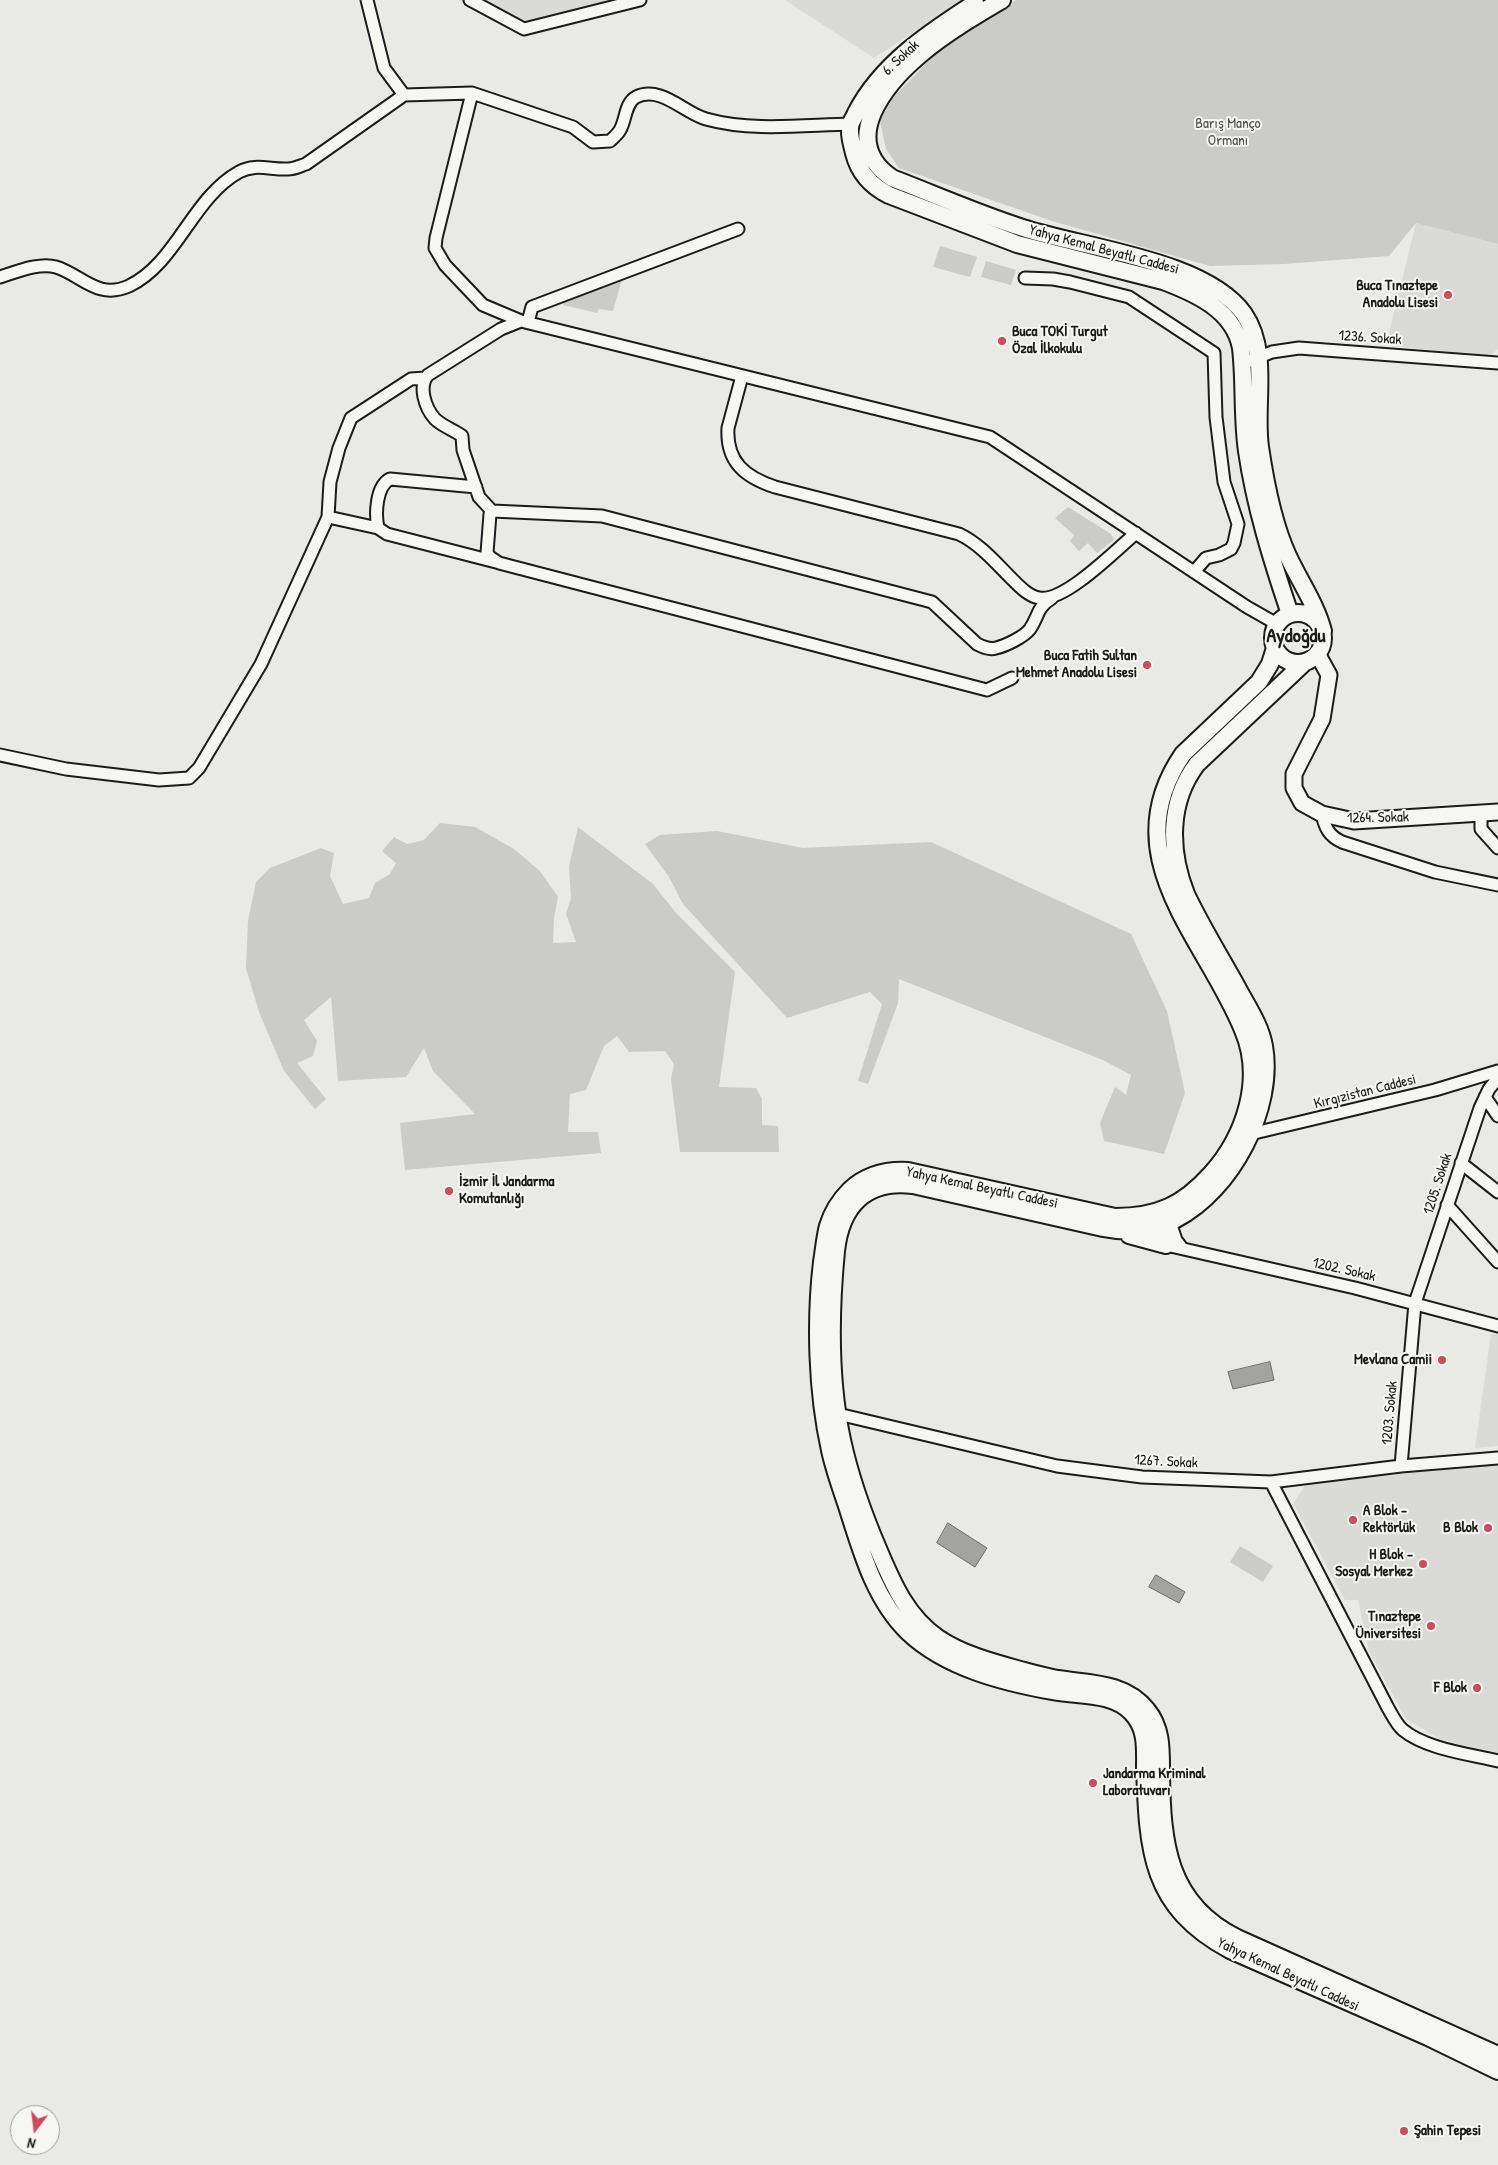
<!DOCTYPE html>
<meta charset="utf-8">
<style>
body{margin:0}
#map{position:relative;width:1498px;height:2165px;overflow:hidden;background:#e9e9e5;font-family:"Patrick Hand",sans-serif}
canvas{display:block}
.north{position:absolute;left:10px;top:2105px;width:50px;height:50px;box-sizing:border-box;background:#f6f6f2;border:1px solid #9f9f9c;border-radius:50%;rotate:195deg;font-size:14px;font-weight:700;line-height:20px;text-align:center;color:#1c1c1c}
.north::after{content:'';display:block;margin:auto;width:18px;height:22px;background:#d1495b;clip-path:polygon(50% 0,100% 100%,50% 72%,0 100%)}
</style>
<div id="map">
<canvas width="1498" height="2165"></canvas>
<div class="north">N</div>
</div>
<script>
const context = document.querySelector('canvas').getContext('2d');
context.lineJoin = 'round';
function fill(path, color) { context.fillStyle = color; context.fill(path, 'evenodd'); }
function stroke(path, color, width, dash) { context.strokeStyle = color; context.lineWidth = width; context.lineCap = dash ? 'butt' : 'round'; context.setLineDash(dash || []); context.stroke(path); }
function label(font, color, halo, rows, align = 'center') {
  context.font = font + ' "Patrick Hand",sans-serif'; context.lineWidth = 4; context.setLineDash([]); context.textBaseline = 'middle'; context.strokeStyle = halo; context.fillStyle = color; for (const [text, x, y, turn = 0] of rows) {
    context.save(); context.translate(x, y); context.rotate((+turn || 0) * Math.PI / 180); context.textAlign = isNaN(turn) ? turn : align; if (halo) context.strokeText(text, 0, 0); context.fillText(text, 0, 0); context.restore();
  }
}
fill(new Path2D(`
 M459,0H650L521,33Z
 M785,0H963L874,58Z
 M1416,223L1498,244V349L1492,354L1483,356L1386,345Z
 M1491,1334H1498V1446L1475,1448Z
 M1498,1465V1754L1442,1740L1406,1719L1369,1651L1358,1600H1345L1293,1503L1305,1486L1409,1471Z`), '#dadad6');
fill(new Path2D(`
 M1016,0H1498V244L1416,223L1389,256L1284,264L1210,266L1052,221L899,168L886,149L880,121L892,99L937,52Z
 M940,246L977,257L970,277L933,267Z
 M986,261L1016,270L1011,285L981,277Z
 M622,279L613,311L599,309L597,313L563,305L564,301Z
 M1068,507L1111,534L1114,540L1097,553L1088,543L1079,551L1070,541L1074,535L1055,518Z
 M440,823L475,827L514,849L540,871L558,897L554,918L553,943L576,942L566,914L571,898L569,866L578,827L653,884L676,913L735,972L719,1087L756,1088L762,1099V1125L778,1126L779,1152H680L671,1079L674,1064L665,1051L629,1052L617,1036L604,1046L586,1090L570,1094L568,1132H598L601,1153L405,1170L400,1123L475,1114L433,1071L424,1048L406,1077L338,1081L331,997L304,1020L317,1041L313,1056L297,1063L326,1099L315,1109L284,1071L259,1012L246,968L248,921L256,882L270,868L321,848L334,853L330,876L343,904L369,898L375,883L390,874L396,863L382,851L394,837L407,844L424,840Z
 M717,831L803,848L931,842L1131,934L1167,1011L1185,1093L1164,1154L1104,1141L1100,1123L1115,1087L1126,1095L1131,1075L1103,1060L899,979L898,1003L868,1084L858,1081L882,1004L870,992L787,1018L683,904L669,877L645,844L660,835Z
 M1240,1546L1273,1566L1263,1582L1230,1562Z`), '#cbcbc7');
const water = new Path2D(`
 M1270,1362L1274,1380L1233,1389L1228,1372Z
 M948,1523L987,1548L975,1567L937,1543Z
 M1156,1575L1185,1592L1179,1603L1149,1587Z`);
fill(water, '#a3a3a1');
stroke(water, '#6d6d6c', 1);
const minor = new Path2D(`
 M367,0L384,68L404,95L472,93L573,127L593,142L610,141C613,138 618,134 620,130C626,120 625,103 636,97C661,85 684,113 706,119C753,132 803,125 851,124
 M470,0L524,29L640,0
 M472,93L436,238L435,248L445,265L483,305L521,321
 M0,277C16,272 39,262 56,267C82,275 97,300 129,286C177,263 192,198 239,172C255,163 271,170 288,169C294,169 300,166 306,164L404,95
 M1025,278L1053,279L1070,282L1129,297L1214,353L1216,417L1224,482L1238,524L1234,543L1231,549L1219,555L1206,558L1194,572
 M528,322L532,307L738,229
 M1242,364L1272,352L1299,348L1498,363
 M742,376L728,428C726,462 745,477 775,487L959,534C980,544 995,562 1011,578C1019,586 1028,596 1039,598C1064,603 1116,550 1136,533
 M476,487L390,479C376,486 375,514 378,528L387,534L496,562
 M492,511L479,497L463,450L462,436C454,430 442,426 435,419C425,408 418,386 428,375L501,329L521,321L990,437L1247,607L1277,624
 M328,517L378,528
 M1012,678L987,690L499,563L490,557L487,553L490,514L492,511L602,516L932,602L977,644C983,647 989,650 996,648C1005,646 1024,637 1030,629C1039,616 1036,608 1052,598
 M0,755L66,769L159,780L189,778L199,768L261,664L328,517L330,482L339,448L351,418L411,379L425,378
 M1481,813V829L1498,848
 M1322,814C1325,828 1329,836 1342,842L1435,872L1498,885
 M1485,1097L1498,1116
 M1246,1135L1435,1090L1498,1071
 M1461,1163L1498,1192
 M1447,1205L1498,1262
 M1168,1216L1176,1240L1182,1248
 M1158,1219L1166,1245L1355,1288L1498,1326
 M838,1414L1057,1466L1142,1477L1271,1482L1401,1466L1498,1458
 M1401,1466L1415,1303L1480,1108L1489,1089L1498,1078
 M1271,1482L1388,1708C1392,1715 1397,1725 1403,1730C1426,1749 1469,1754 1498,1761`);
const tertiary = new Path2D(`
 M1318,655L1329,675L1322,719L1294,774V788L1302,803L1322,814L1354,821L1498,812`);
const secondary = new Path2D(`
 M1002,0C975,16 946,33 922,53C886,83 837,141 892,178C936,195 979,214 1023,228C1084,248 1206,260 1244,314C1270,352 1254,405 1260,447C1265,481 1274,526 1288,556C1300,582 1316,604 1323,631
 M975,3C930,32 881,64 856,113C855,116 852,120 851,123C848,131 852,145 854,153C859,173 871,186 889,195L1017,244L1163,281C1195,293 1234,310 1241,348C1245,382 1242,417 1247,451C1255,506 1272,561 1290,614
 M1273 638a25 25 0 1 1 50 0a25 25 0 1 1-50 0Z
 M1275,648L1270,664L1259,682L1183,754C1112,857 1206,938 1243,1030C1264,1079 1245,1136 1211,1174C1183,1205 1158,1217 1115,1217L908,1171C887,1170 866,1175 850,1190C841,1199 832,1213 828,1226C825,1237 824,1250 822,1262C815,1321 817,1392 830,1450C834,1469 841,1488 847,1506C861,1550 874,1599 908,1632C946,1668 1003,1682 1052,1691C1078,1696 1113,1692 1132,1713C1147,1729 1145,1748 1145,1768C1148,1851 1150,1907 1230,1950L1428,2037L1498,2071
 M1304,663L1197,764C1168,802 1169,851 1186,894C1201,926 1220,956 1237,987C1247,1006 1260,1024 1264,1046C1275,1108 1232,1190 1176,1219C1153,1232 1128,1233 1103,1228L913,1185C866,1179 841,1206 836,1251C830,1313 829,1379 842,1440C850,1477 864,1516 879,1551C893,1584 907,1617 938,1638C963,1655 995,1663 1024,1671C1035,1674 1047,1677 1058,1679C1090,1684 1125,1682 1147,1710C1162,1728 1161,1750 1161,1773C1162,1843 1167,1903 1237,1938L1498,2055
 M1129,1235L1166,1245`);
stroke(minor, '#1c1c1c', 15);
stroke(tertiary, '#1c1c1c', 19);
stroke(secondary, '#1c1c1c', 20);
stroke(minor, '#f6f6f2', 11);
stroke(tertiary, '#f6f6f2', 15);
stroke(secondary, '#f6f6f2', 16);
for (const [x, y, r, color] of [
 [1448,295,5,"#d1495b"],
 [1002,341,5,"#d1495b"],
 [1147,665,5,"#d1495b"],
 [449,1191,5,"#d1495b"],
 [1442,1360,5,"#d1495b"],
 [1353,1520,5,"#d1495b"],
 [1488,1528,5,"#d1495b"],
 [1423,1564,5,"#d1495b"],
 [1431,1626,5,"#d1495b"],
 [1477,1688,5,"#d1495b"],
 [1093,1783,5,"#d1495b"],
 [1404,2131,5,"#d1495b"]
]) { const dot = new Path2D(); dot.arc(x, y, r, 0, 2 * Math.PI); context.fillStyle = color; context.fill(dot); stroke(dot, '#f6f6f2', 2); }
label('15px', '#1c1c1c', '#f6f6f2', [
 ["6. Sokak",901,58,-43],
 ["Yahya Kemal Beyatlı Caddesi",1104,250,15],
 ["1236. Sokak",1370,338,4],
 ["1264. Sokak",1378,818,-1],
 ["Kırgızistan Caddesi",1365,1092,-14],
 ["1205. Sokak",1438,1184,-72],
 ["Yahya Kemal Beyatlı Caddesi",982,1188,12],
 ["1202. Sokak",1344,1270,13],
 ["1203. Sokak",1390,1413,-85],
 ["1267. Sokak",1166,1462,3],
 ["Yahya Kemal Beyatlı Caddesi",1288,1975,25]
]);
label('15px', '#51514f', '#f6f6f2', [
 ["Barış Manço",1228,124],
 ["Ormanı",1228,141]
]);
label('bold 15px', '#1c1c1c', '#f6f6f2', [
 ["Buca Tınaztepe",1438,286],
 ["Anadolu Lisesi",1438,303],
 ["Buca TOKİ Turgut",1012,332,"left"],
 ["Özal İlkokulu",1012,349,"left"],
 ["Buca Fatih Sultan",1137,656],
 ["Mehmet Anadolu Lisesi",1137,673],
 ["İzmir İl Jandarma",459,1182,"left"],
 ["Komutanlığı",459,1199,"left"],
 ["Mevlana Camii",1432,1360],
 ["A Blok -",1363,1511,"left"],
 ["Rektörlük",1363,1528,"left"],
 ["B Blok",1478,1528],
 ["H Blok -",1413,1555],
 ["Sosyal Merkez",1413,1572],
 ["Tınaztepe",1421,1617],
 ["Üniversitesi",1421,1634],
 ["F Blok",1467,1688],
 ["Jandarma Kriminal",1103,1774,"left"],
 ["Laboratuvarı",1103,1791,"left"],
 ["Şahin Tepesi",1414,2131,"left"]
], 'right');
label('bold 20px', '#1c1c1c', '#f6f6f2', [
 ["Aydoğdu",1296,637]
]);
</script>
